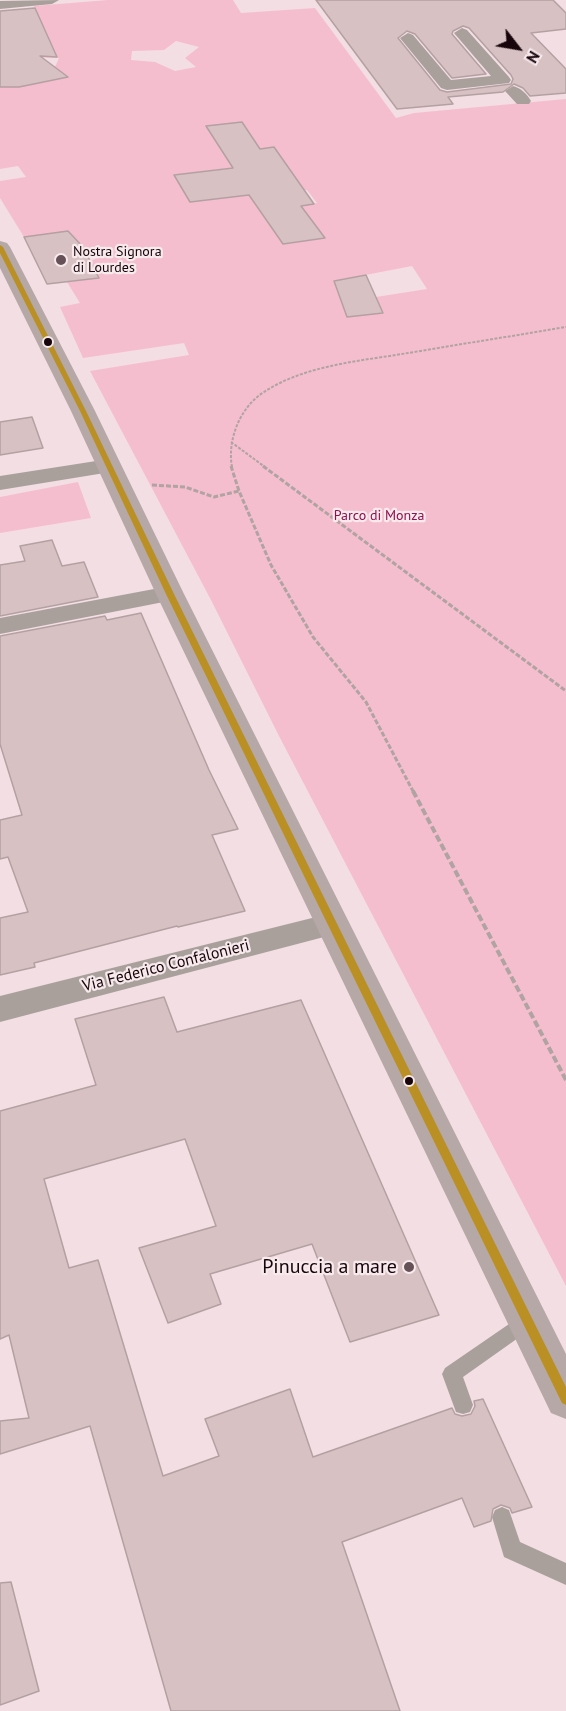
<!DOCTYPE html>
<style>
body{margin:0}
#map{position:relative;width:566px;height:1711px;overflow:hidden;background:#f3dee3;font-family:"PT Sans",sans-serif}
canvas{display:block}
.north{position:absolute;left:488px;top:18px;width:60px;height:60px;-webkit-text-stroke:4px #f7eaed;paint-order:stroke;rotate:121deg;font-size:16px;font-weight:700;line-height:24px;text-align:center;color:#18050b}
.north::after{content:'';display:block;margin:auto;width:21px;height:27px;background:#18050b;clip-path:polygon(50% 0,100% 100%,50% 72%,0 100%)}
</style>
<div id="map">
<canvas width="566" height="1711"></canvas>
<div class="north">N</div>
</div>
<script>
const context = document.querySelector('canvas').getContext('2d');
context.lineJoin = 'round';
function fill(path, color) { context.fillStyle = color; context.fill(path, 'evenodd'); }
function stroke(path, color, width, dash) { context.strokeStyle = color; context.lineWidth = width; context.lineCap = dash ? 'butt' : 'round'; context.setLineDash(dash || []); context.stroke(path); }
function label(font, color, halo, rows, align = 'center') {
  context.font = font + ' "PT Sans",sans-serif'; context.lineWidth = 4.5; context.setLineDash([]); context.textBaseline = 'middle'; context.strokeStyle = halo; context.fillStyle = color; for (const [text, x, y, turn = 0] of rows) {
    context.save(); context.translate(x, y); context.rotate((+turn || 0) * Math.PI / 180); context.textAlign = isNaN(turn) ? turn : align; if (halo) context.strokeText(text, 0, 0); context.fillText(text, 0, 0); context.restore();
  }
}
fill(new Path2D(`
 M108,0H233L241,13L315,8L396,118L414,113L566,99V1286L279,736L211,600L90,371L189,355L184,343L83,358L60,307L80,303L67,282L99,278L90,261L98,258L96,252L87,249L53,252L76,241L68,231L24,237L0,198V181L26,177L18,166L0,169V87L67,77L55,67L59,58L24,57L38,15L34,6ZM176,41L199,47L185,58L196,67L175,71L155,62L131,60L132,51L164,50ZM242,122L260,149L274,147L231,165L206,126ZM237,167L254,194L190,202L174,175ZM307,190L317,203L301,206L325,238L283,244L251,197ZM412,266L427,289L376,297L383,313L348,317L334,281Z
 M78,482L91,518L0,533V497Z`), '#f5bece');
const building = new Path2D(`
 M316,0H553L566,13V29L531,33L566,69V93L530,96L523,88L514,84L503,92L448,97L453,104L397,109ZM463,26L469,28L511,75L513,79L511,84L447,92L440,90L398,38L407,31L415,34L452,78L486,74L452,34L453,31Z
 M35,8L57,57L40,56L68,77L19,87H0V11Z
 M242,122L260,149L274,147L314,204L301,206L325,238L283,244L249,195L190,202L174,175L233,168L206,126Z
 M68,231L83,247L99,278L47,284L24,237Z
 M366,275L383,313L347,317L334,281Z
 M32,417L43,448L0,455V422Z
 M52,540L62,566L84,562L98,597L0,616V565L25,561L20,546Z
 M141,613L209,770L238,829L212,835L245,911L178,927L177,926L34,963L35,967L0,975V918L28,912L8,857L0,859V820L22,815L0,744V636L105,616L107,620Z
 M164,997L177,1032L301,1000L439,1315L350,1342L312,1244L210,1274L221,1304L168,1323L139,1248L216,1226L185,1139L44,1179L69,1268L98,1260L163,1476L219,1456L205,1419L290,1389L313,1457L452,1408L455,1414L462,1416L471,1414L475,1406L474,1401L483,1399L532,1507L512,1513L510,1508L501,1505L493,1509L491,1521L474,1527L462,1498L342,1542L400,1711H171L90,1426L0,1454V1421L29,1418L9,1335L0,1339V1111L96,1085L75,1019Z
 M11,1582L39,1691L0,1705V1583Z`);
fill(building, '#d7c1c3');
stroke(building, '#b4a0a2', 1.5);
stroke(new Path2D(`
 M231,442L265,467
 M232,467C227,440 240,407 264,392C305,365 361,361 408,353C461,344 513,336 566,327`), '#b0a3a3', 2, [3, 1.5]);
stroke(new Path2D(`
 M231,466L239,491L271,565L313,637L366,702L414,793
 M263,466L566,691
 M152,485L185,487L214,497L239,491`), '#b0a3a3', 3, [5, 2]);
stroke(new Path2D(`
 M413,791L566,1080`), '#b0a3a3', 4, [7, 3]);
fill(new Path2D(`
 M528,1311L535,1314L538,1320L535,1326L463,1377L473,1405L470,1412L463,1414L456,1412L442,1374L445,1368Z
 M502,1507L509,1510L520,1542L566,1563V1585L504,1557L492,1517L495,1510Z`), '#a9a09c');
fill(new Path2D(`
 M59,0L52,4L0,9V1Z
 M462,28L467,30L509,77L511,80L509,83L447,90L441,88L400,38L408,33L413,35L451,80L491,76L454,33Z
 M513,86C521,88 527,94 531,101L529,104H517L505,91Z
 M109,459L117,461L121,466L117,471L0,490V476Z
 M170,586L179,589L183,594L179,599L0,634V618Z
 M332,913L343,916L348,924L343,932L0,1022V996Z`), '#a9a09c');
fill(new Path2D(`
 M0,241L7,243L10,247L95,411L184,594L566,1354V1419L551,1413L156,594L71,411L0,268Z`), '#b5a8a6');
fill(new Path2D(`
 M0,245L3,247L86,411L174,594L566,1387V1405L562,1403L166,594L80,411L0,253Z`), '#ba9024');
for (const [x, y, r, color] of [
 [61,260,6,"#655157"],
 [48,342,5,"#18050b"],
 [409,1081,5,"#18050b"],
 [409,1267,6,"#655157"]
]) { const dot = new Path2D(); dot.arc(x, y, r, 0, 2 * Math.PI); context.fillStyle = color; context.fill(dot); stroke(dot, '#f7eaed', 2); }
label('14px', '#18050b', '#f7eaed', [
 ["Nostra Signora",73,252],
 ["di Lourdes",73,268]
], 'left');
label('14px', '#940e4d', '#f7eaed', [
 ["Parco di Monza",379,516]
]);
label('16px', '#18050b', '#f7eaed', [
 ["Via Federico Confalonieri",166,966,-14]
]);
label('20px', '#18050b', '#f7eaed', [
 ["Pinuccia a mare",397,1267]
], 'right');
</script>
